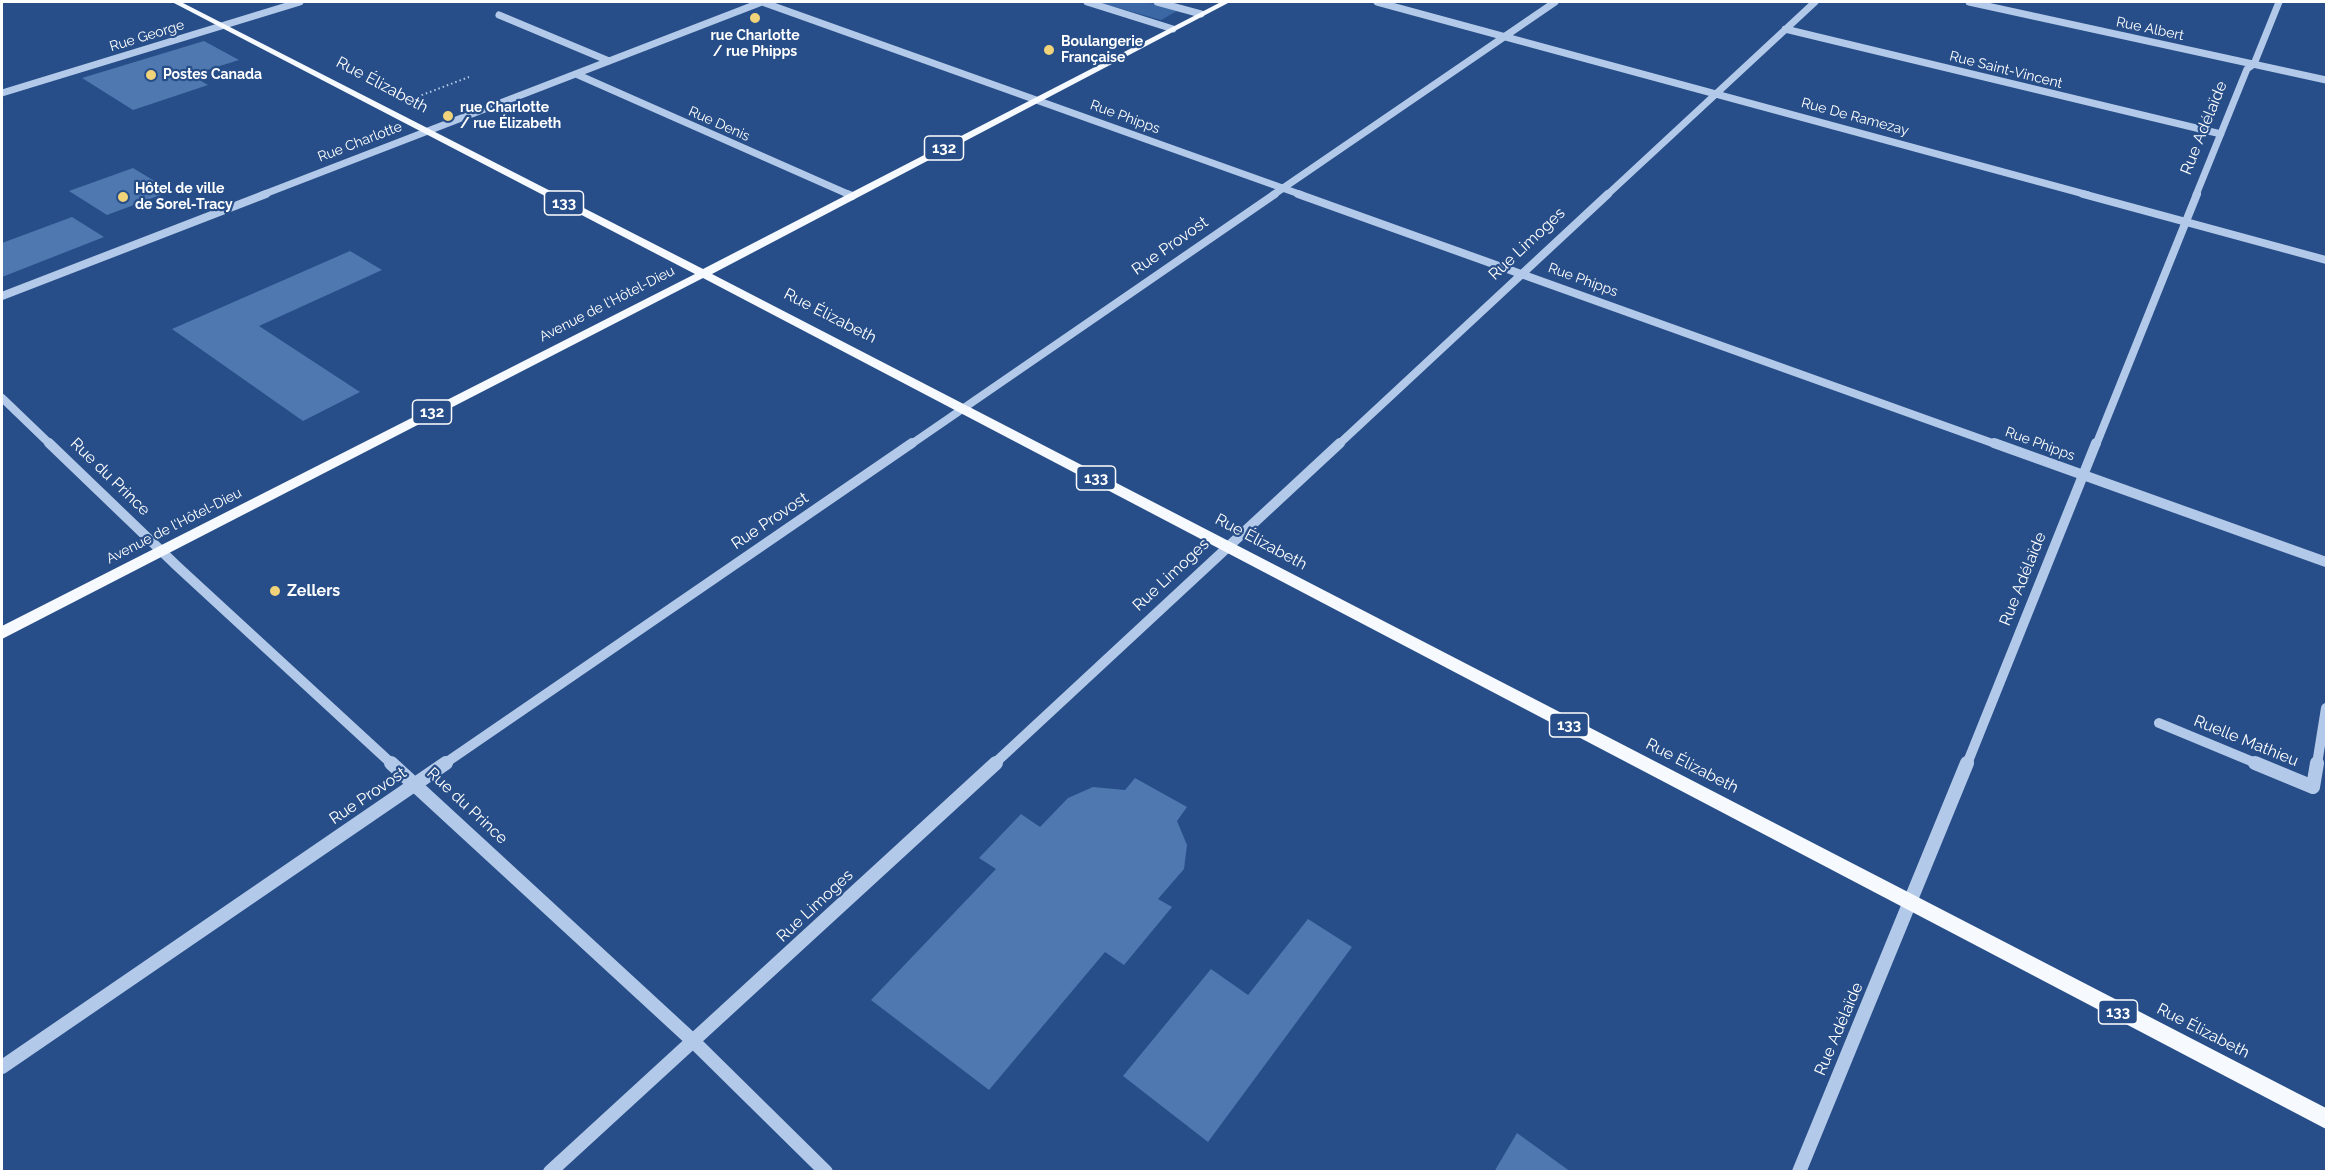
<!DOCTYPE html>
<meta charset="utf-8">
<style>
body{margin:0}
#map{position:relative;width:2328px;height:1173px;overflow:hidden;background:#274e88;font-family:Raleway,sans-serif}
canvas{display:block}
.frame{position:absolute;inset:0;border:3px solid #fff;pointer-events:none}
</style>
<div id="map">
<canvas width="2328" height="1173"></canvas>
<div class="frame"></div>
</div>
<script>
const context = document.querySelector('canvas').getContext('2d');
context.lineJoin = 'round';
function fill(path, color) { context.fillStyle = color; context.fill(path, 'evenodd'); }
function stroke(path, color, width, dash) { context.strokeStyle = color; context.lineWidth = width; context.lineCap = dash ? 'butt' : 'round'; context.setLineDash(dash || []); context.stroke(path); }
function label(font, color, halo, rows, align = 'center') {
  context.font = font + ' Raleway,sans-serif'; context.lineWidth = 4.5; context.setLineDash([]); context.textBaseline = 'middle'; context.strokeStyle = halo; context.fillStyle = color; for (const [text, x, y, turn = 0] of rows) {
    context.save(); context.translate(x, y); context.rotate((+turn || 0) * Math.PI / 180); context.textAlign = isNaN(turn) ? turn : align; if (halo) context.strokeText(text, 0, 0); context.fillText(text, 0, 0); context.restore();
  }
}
fill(new Path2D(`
 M1097,2H1147L1177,11L1161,20Z`), '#3b67a4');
fill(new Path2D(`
 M204,41L239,60L191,75L208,85L133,110L82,78Z
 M133,168L171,191L107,215L69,191Z
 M72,217L104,237L2,277V243Z
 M350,251L382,270L259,326L360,392L303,421L172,329Z
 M1135,778L1187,807L1177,821L1187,845L1184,869L1158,899L1172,907L1124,965L1105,952L989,1090L871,1000L996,869L979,858L1021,814L1040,827L1068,798L1093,787L1125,790Z
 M1308,919L1352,947L1208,1142L1123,1076L1211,969L1248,995Z
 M1517,1133L1571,1172H1494Z`), '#4f77b0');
stroke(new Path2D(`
 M409,100L469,77`), '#b3c9e9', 2, [1.5, 3]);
stroke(new Path2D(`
 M762,2L1302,195
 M1087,2L1173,29
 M1157,2L1201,14
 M1377,2L2088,195
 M1969,2L2326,80
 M499,15L609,61
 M1785,29L2221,134
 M576,74L850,195
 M2,93L300,2
 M262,195L762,2
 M1273,195L1555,2
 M1607,195L1815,2
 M2196,195L2247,69L2254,64L2279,2`), '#b3c9e9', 7);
stroke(new Path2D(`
 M847,194L852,196
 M1298,194L1998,445
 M2083,194L2326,260
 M2,296L266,194
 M2,398L51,445
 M910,445L1275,194
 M1338,445L1608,194
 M2096,445L2197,194`), '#b3c9e9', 8);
stroke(new Path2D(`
 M49,443L178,567L392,764
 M1994,443L2326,562
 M2159,723L2258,764
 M444,764L912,443
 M994,764L1340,443
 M1967,764L2096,443
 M2317,764L2326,708`), '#b3c9e9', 10);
stroke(new Path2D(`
 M391,763L693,1041L826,1172
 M2255,763L2313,787L2317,763
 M2,1067L446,763
 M550,1172L996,763
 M1799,1172L1967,763`), '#b3c9e9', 14);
fill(new Path2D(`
 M172,2H181L703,269L1221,2H1230L712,274L2326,1108V1129L703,278L2,639V626L695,274Z`), '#f6f9fe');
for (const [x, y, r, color] of [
 [755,18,6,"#f1d379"],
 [1049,50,6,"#f1d379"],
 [151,75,6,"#f1d379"],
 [448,116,6,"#f1d379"],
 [123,197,6,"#f1d379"],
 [275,591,6,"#f1d379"]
]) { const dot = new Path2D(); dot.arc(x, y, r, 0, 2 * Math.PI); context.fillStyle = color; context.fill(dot); stroke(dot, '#274e88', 2); }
label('14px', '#fff', '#274e88', [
 ["Rue Albert",2150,29,12],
 ["Rue George",147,36,-17],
 ["Rue Saint-Vincent",2006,70,14],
 ["Rue Phipps",1125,117,20],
 ["Rue De Ramezay",1855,117,15],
 ["Rue Denis",719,124,24],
 ["Rue Charlotte",360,142,-21],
 ["Rue Phipps",1583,280,20],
 ["Avenue de l'Hôtel-Dieu",607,304,-27],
 ["Rue Phipps",2040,444,20],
 ["Avenue de l'Hôtel-Dieu",174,526,-27]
]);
label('bold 14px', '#fff', '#274e88', [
 ["rue Charlotte",755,36,"center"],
 ["/ rue Phipps",755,52,"center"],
 ["Boulangerie",1061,42],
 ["Française",1061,58],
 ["Postes Canada",163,75],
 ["rue Charlotte",460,108],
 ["/ rue Élizabeth",460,124],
 ["Hôtel de ville",135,189],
 ["de Sorel-Tracy",135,205]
], 'left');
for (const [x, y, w] of [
 [944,148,39],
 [564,203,39],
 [432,412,39],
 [1096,478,39],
 [1569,725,39],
 [2118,1012,39]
]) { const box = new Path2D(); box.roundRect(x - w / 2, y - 12, w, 24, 4.5); context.fillStyle = '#274e88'; context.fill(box); stroke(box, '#fff', 1.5); }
label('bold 15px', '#fff', null, [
 ["132",944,148],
 ["133",564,203],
 ["132",432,412],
 ["133",1096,478],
 ["133",1569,725],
 ["133",2118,1012]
]);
label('16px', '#fff', '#274e88', [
 ["Rue Élizabeth",382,85,28],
 ["Rue Adélaïde",2204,128,-68],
 ["Rue Limoges",1527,244,-43],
 ["Rue Provost",1170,246,-35],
 ["Rue Élizabeth",830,316,27],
 ["Rue du Prince",110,477,44],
 ["Rue Provost",770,521,-34],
 ["Rue Élizabeth",1261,542,28],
 ["Rue Limoges",1171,575,-43],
 ["Rue Adélaïde",2023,579,-68],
 ["Ruelle Mathieu",2246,741,22],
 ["Rue Élizabeth",1692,766,27],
 ["Rue Provost",368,796,-34],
 ["Rue du Prince",467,806,43],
 ["Rue Limoges",815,906,-43],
 ["Rue Adélaïde",1839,1029,-67],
 ["Rue Élizabeth",2203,1031,27]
]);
label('bold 16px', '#fff', '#274e88', [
 ["Zellers",287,591]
], 'left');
</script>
